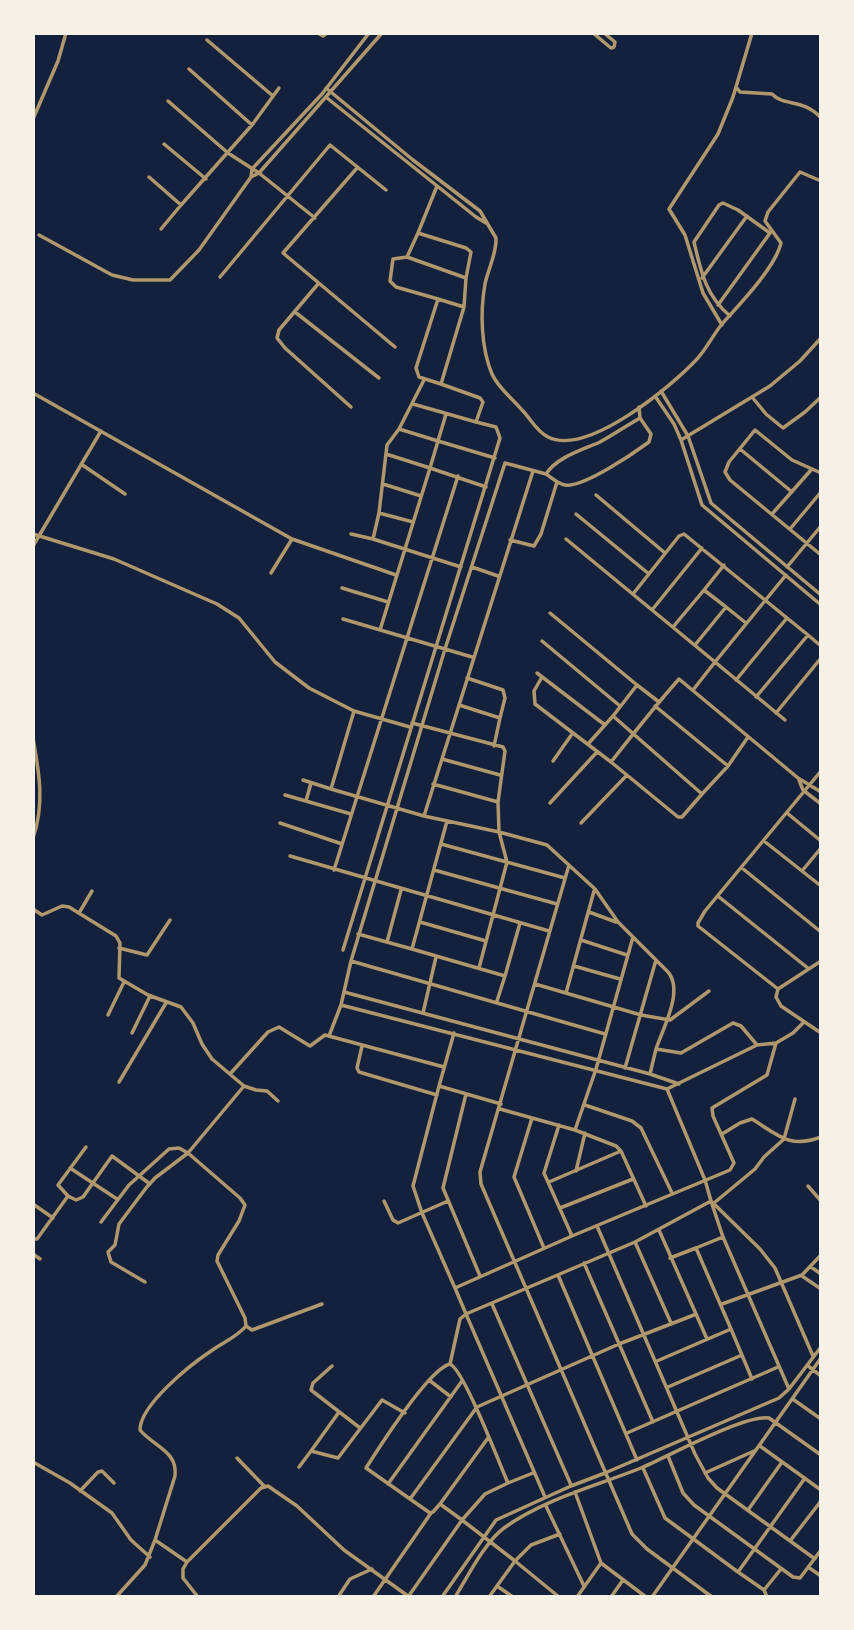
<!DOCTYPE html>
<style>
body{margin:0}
#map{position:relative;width:854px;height:1630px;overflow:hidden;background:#14213d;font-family:Literata,serif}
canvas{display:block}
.frame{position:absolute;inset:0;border:35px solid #f6f1e7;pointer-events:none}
</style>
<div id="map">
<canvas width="854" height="1630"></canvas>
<div class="frame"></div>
</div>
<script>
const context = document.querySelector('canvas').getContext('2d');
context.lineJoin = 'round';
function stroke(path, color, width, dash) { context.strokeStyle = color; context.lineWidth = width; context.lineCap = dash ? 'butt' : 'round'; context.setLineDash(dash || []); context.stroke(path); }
stroke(new Path2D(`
 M318,33L323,36L327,33
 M369,33L322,94L252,169L251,177L259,173L382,33
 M593,33L611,48L614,47L615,42L604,33
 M207,40L273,96
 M189,69L252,125
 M736,87L740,92L772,94C784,107 803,98 821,118
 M326,88L413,160L480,211L496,238C497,253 488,269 485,284C480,312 481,348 492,374C498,388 512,398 522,410C531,419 536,431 548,437C587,457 672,386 697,359C707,348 713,335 722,324C739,305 775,268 781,243L765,221L768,212L800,172L821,181
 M327,98L476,217L486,223
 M168,101L228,153L259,173L315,218
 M33,119L58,61L66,33
 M164,144L206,179
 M357,168L283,253L395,347
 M149,177L181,205L252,125L279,88
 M161,229L181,205
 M418,233L407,257L393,259L390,281L396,287L438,299
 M39,235L112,275L133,280H170L199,250L251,177
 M407,257L466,278
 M220,277L330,145L386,190
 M702,278L747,216
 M318,284L279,330L277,338L285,348L351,407
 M718,305L770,233L738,210L723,203L719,205L694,242C701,272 706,296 730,316
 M295,312L379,378
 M722,325L703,293L685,235L669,209L718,134L733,97L752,33
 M424,380L399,429L387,445L379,513L373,539L461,567
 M441,384L419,377L416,368L438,299L464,307
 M661,391L688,436L711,503L821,595
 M33,393L292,539L396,575
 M655,396L674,424L681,440L702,505L821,605
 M752,397L766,414L783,428L805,412L821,397
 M413,404L476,422
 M639,407L640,418C626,426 613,435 600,442C582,450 557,457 546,474C552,478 558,484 565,485C583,488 634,453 649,442L651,434L640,418
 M399,429L438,441L446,414
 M681,440L770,386L800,361L821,338
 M740,449L792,492
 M81,464L125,494
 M533,471L424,816L499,832L547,845L595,889L618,922L668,972C684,991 663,1028 656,1049L681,1053L733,1023L741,1026L757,1045
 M821,473L792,460L755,430L729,462L725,472L730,480L821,555
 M546,474L505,463L445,649L351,961L605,1034
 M383,484L421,496
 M486,487L430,468L438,441L495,458
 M596,495L665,553
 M379,513L413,522
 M576,514L649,574
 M772,514L811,470
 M790,529L821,492
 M33,534L114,559L217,604L239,618L275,662L309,688L354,711L410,727
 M351,534L373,539
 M566,539L715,662L786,575
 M510,540L534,546L541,534L557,482
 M33,546L101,431
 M472,567L498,576
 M787,567L821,526
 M271,573L292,539
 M342,588L388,602
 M704,590L724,565
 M633,594L679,536L684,534L787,618
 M652,610L702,548
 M550,613L637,685
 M343,619L472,657
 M673,627L704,590L726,607
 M380,630L430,468L386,454
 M542,641L620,706
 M695,645L726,607L746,623
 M537,673L605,725
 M542,677L534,691L535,704L611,762
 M467,678L503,690L505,698L500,718
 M736,680L787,618L808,635
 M693,690L715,662L785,720
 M756,697L808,635L821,646
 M459,705L500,718L494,746
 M655,706L728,766
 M354,711L331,789L424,816
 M776,713L821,658
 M613,716L637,685L659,702
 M412,723L503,747L505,751L498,802L499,832L507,862L479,968
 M33,738C39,772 45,804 33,838
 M588,744L613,716L702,794L682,817H678L611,762C633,734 655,706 679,679L798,778L821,792
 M442,759L500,775
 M553,761L572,734
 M303,780L331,789
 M799,780L803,790L821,804
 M433,784L498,802
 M702,794L728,766L748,737
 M285,795L351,814
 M306,801L311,783
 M550,803L597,752
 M787,813L821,841
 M447,821L412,949L505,976L497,1001
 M280,823L342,844
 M581,823L627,775
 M764,841L821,886
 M441,844L565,878
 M290,856L549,931
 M569,865L480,1172L481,1184L632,1534L647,1549L712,1597
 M742,868L821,932
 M334,870L458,476
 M434,870L557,904
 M802,871L821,848
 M719,897L809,969
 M33,909L42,915L62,906L69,907L116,936L120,943L119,978L148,995L181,1007L193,1023L202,1044L212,1059L244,1086L188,1153L240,1198L245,1205L239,1221L218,1255L217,1261L245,1318L246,1326C237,1337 222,1343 211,1351C190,1365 140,1405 140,1430C153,1446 178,1451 175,1476L155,1540
 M589,912L616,922
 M79,913L92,891
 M420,922L486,941
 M358,934L412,949
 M581,940L627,955
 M387,942L401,890
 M119,948L147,955L170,920
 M343,950L500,438L496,427L476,422L483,402L480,398L441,384L464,307L466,278L471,252L466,248L418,233L437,186
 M821,961L778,989L776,997L781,1006L821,1033
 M574,966L620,979
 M505,976L520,923
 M535,984L641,1015L670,1020L709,991
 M778,989L698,926V923L705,911L821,771
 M344,992L650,1074L679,1084
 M566,993L594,891
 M341,1005L667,1089L757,1045L776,1043L793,1033L804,1022
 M423,1013L436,957
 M108,1015L124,982
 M132,1033L150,996
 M454,1033L439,1086L501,1104
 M329,1036L341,1005L351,961
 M362,1046L357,1068L359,1072L437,1095
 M625,1068L656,960
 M230,1074L268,1032L279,1027L310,1046L325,1035L444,1067
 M650,1074L656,1049
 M119,1082L166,1003
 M244,1086L256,1090L267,1091L278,1101
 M439,1086L413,1186L422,1213L455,1288L572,1236L730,1170L734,1163L713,1116L712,1108L767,1075L776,1043
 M667,1089L705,1180L711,1201L760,1249L775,1268L813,1356
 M466,1094L443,1188L480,1276
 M585,1105L632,1121L641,1128L672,1193
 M500,1109L575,1130L616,1146L621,1151L646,1206
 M532,1118L514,1177L544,1248
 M559,1125L544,1173L572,1236
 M575,1130L596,1069L633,937
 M722,1134L740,1123L752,1119C778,1135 789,1149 821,1137
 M86,1147L58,1185L68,1196L76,1200L83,1197L112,1156L150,1184
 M70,1168L117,1199
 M576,1171L585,1133
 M549,1182L621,1151
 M808,1186L821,1201
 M384,1201L393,1220L398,1223L448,1201
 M714,1203L755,1169L764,1157L784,1139L795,1099
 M33,1204L53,1218
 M560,1208L633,1179
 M101,1222L129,1185L169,1149L179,1148L188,1153L155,1178L146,1188L119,1224L115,1245L108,1252L111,1262L145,1282
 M597,1226L695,1454L708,1478L717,1488L815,1559
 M659,1230L707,1339
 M33,1239H37L68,1196
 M635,1242L671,1323
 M33,1254L40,1259
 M670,1258L696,1248
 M584,1263L653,1422
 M811,1267L821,1274
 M558,1275L637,1460
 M802,1276L821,1289
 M492,1304L571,1485
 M722,1304L802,1275L821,1255
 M246,1326L252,1330L322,1304
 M731,1329L752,1379
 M657,1361L731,1329L696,1248L723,1237
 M450,1364L460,1319L466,1314L455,1288
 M807,1365L821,1376
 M332,1366L313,1383L311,1390L360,1428
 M429,1380L451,1397
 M668,1387L742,1355
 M794,1400L821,1419
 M627,1433L778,1367
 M760,1446L821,1490
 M311,1451L339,1412
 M668,1456L683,1493L694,1505L793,1577L800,1578L821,1550
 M237,1458L265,1487
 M33,1462L70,1483L112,1513L131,1540L150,1557
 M299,1467L311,1451L338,1458L382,1400L405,1413
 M643,1468L665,1518L738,1572
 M705,1473L754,1451
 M508,1483L533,1473
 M388,1484L462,1381
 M80,1491L98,1472L102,1471L114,1483
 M575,1492L601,1563
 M545,1497L466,1314L635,1242L711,1201L723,1237L789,1389
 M410,1499L477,1407L619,1344L694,1315
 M440,1504L488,1438
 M546,1506L584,1586
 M748,1510L782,1462
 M790,1541L821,1501
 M187,1562L183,1569V1578L198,1597
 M808,1567L821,1576
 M497,1586L513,1597
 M764,1590L781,1569
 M116,1597L145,1565L155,1540L187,1562L261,1488L268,1486L297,1506L344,1550L408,1596
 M338,1597L350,1579L372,1569
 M373,1597L431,1513
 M408,1597L462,1520L440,1504L433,1512L430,1513L366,1468C380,1446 429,1369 450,1364C464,1370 499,1463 508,1483L485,1494L462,1520L515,1561L531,1545L560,1534
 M442,1597L496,1520L571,1486L605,1473L779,1398L789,1389L821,1347
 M455,1597C468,1576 485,1542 504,1528C544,1499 596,1486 641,1468C667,1457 745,1414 769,1418L821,1455
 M489,1597L515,1561L559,1597
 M577,1597L601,1563L646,1597
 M611,1597L623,1580
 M652,1597L821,1358
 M767,1597L764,1590L738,1572L805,1478`), '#b1986c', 3.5);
</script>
